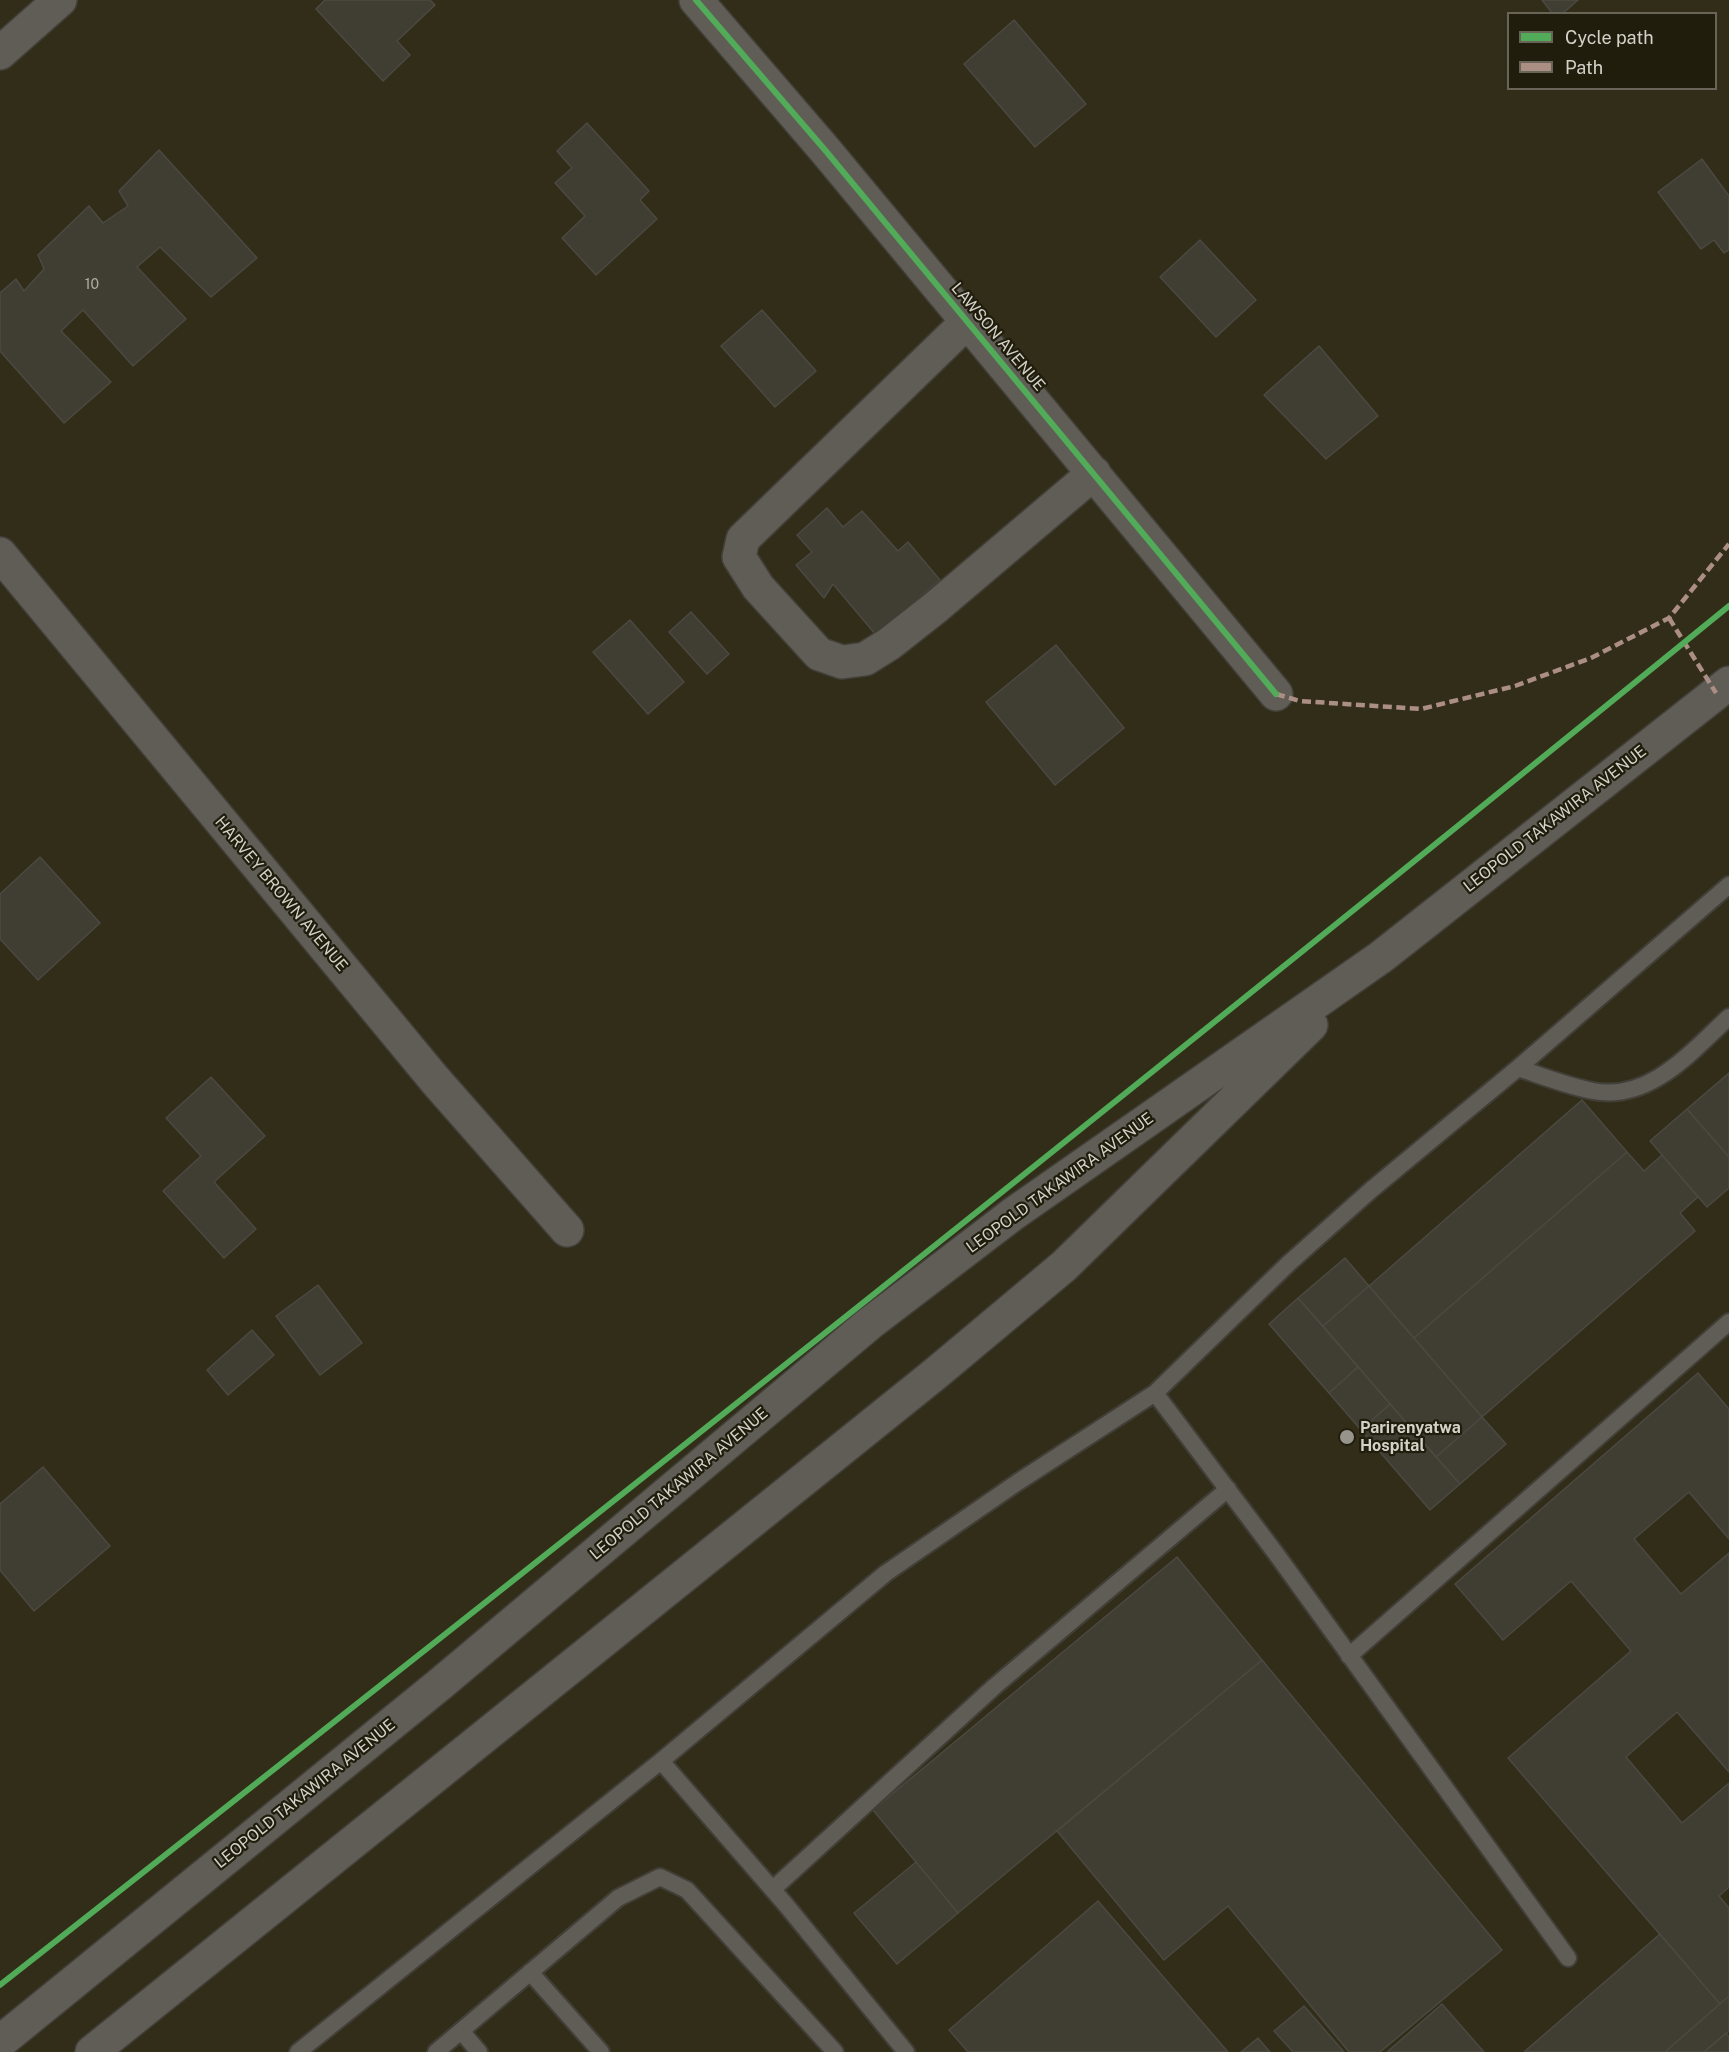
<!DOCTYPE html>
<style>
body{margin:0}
#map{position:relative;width:1729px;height:2052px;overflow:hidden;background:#26231a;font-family:"Public Sans",sans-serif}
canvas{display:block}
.legend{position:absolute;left:1507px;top:12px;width:210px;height:78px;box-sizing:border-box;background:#201d0d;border:2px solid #686558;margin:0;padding:8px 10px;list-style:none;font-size:18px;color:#d4d2c8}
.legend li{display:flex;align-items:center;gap:12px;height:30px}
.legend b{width:30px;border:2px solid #686558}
</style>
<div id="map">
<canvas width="1729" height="2052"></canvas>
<ul class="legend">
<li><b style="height:8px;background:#51ab58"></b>Cycle path</li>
<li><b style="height:8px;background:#ac8f84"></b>Path</li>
</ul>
</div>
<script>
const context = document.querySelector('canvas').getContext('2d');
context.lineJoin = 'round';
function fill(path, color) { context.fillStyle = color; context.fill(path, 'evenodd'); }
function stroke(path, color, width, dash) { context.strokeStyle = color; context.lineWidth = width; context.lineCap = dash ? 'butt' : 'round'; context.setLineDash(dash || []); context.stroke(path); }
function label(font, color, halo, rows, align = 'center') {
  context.font = font + ' "Public Sans",sans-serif'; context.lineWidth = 4.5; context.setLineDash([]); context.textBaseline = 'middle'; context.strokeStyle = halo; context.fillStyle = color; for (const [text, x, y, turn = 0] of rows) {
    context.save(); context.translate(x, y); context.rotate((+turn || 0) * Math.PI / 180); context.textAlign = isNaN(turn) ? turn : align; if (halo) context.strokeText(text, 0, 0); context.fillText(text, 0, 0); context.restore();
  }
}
fill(new Path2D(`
 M0,0H1729V2052H0ZM1508,14H1716V88H1508Z`), '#322d18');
const building = new Path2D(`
 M325,0H430L435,5L397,41L410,55L383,81L316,9Z
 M1542,0H1578L1562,14H1553Z
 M1014,20L1086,104L1035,147L964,64Z
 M587,123L649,191L640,200L657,219L596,275L562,238L585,216L555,183L572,168L557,151Z
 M159,150L257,258L211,297L160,247L137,267L186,319L133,366L83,310L61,331L111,382L64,423L0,351V293L16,279L24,291L44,269L38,255L89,206L103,223L128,206L119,191Z
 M1702,159L1729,196V250L1724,253L1714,240L1701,249L1658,192Z
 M1200,240L1256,300L1216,337L1160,277Z
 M762,310L816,371L775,407L721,346Z
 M1319,346L1378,416L1326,459L1264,395Z
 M827,508L843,527L862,511L898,551L908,542L940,580L876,635L833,584L824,598L796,565L812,552L797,535Z
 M691,612L729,654L707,674L669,632Z
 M630,620L684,682L648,714L593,652Z
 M1056,645L1124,728L1055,785L986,702Z
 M40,857L100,923L38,980L0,939V894Z
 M1729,1073V1157L1687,1109Z
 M211,1077L265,1136L214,1182L256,1229L224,1258L163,1191L201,1156L166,1118Z
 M1582,1100L1627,1152L1414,1338L1369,1286Z
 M1687,1109L1729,1157V1188L1707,1207L1650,1141Z
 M1627,1152L1644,1171L1662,1155L1698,1197L1680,1213L1695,1231L1482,1417L1414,1338Z
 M1345,1258L1369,1286L1323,1326L1298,1298Z
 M318,1285L362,1343L320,1375L276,1316Z
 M1369,1286L1482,1417L1436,1457L1323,1326Z
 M1298,1298L1358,1367L1329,1393L1269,1324Z
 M252,1330L274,1355L228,1395L207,1370Z
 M1358,1367L1390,1404L1361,1430L1329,1393Z
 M1698,1373L1729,1409V1539L1689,1492L1634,1539L1681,1594L1729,1553V1772L1677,1712L1626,1757L1682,1823L1729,1783V1887L1719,1896L1729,1908V1996L1720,2004L1508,1758L1631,1651L1571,1581L1503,1640L1455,1584Z
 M1390,1404L1460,1484L1430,1510L1361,1430Z
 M1482,1417L1506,1444L1460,1484L1436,1457Z
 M43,1467L110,1546L34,1611L0,1570V1504Z
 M1177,1557L1262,1660L958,1913L873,1810Z
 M1262,1660L1502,1950L1380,2052H1349L1228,1906L1164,1960L1057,1831Z
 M916,1862L958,1913L897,1964L854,1913Z
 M1098,1901L1228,2052H968L949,2030Z
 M1660,1934L1720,2004L1665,2052H1524Z
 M1729,1996V2031L1704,2052H1665Z
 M1442,2004L1484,2052H1387Z
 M1304,2006L1344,2052H1293L1274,2031Z
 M1726,2033L1729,2037V2052H1704Z
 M1258,2038L1270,2052H1241Z`);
fill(building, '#403e32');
stroke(building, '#4b4942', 1.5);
const lane = new Path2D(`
 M1518,1068C1542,1076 1567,1086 1593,1091C1650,1102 1692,1051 1729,1017
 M1155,1393L1277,1555L1568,1958
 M1349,1656L1729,1322
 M661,1761L786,1905L906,2052
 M773,1889L995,1686L1228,1489
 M530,1972L601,2052
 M461,2031L479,2052
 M298,2052L661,1761L886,1573L1018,1482L1155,1393L1288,1264L1371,1190L1518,1068L1729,885
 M436,2052L618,1898L660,1877L687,1890L835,2052`);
const street = new Path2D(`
 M696,0L825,150L1276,694
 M0,53L60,0
 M968,321L743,539L739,557L758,587L819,654L842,662L865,659L889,644L936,607L1094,473
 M0,554L435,1080L567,1230`);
const secondary = new Path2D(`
 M0,2042L439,1685L869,1324L1013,1214L1381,957L1729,683
 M92,2052L935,1374L1064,1266L1311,1025`);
stroke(lane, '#413f38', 20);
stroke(street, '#413f38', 36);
stroke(secondary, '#413f38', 36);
stroke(lane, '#5f5d56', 16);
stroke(street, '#5f5d56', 33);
stroke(secondary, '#5f5d56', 33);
stroke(new Path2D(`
 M1669,618L1716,693
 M1276,694L1300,701L1421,709L1515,686L1591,658L1669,618L1729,544`), '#ac8f84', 4.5, [9, 4.5]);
stroke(new Path2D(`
 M696,0L825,150L1276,694
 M0,1985C580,1529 1157,1072 1729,606`), '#51ab58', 6);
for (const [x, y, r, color] of [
 [1347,1437,8,"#97958b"]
]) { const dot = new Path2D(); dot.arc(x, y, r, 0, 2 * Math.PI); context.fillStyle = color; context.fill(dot); stroke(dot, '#201d0d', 2); }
label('14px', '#afada2', null, [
 ["10",92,285]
]);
label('16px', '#d4d2c8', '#201d0d', [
 ["LAWSON AVENUE",998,337,50],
 ["LEOPOLD TAKAWIRA AVENUE",1555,819,-38],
 ["HARVEY BROWN AVENUE",281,894,50],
 ["LEOPOLD TAKAWIRA AVENUE",1060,1183,-36],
 ["LEOPOLD TAKAWIRA AVENUE",679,1484,-40],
 ["LEOPOLD TAKAWIRA AVENUE",305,1794,-39]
]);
label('bold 16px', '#d4d2c8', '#201d0d', [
 ["Parirenyatwa",1360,1428],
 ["Hospital",1360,1446]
], 'left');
</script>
